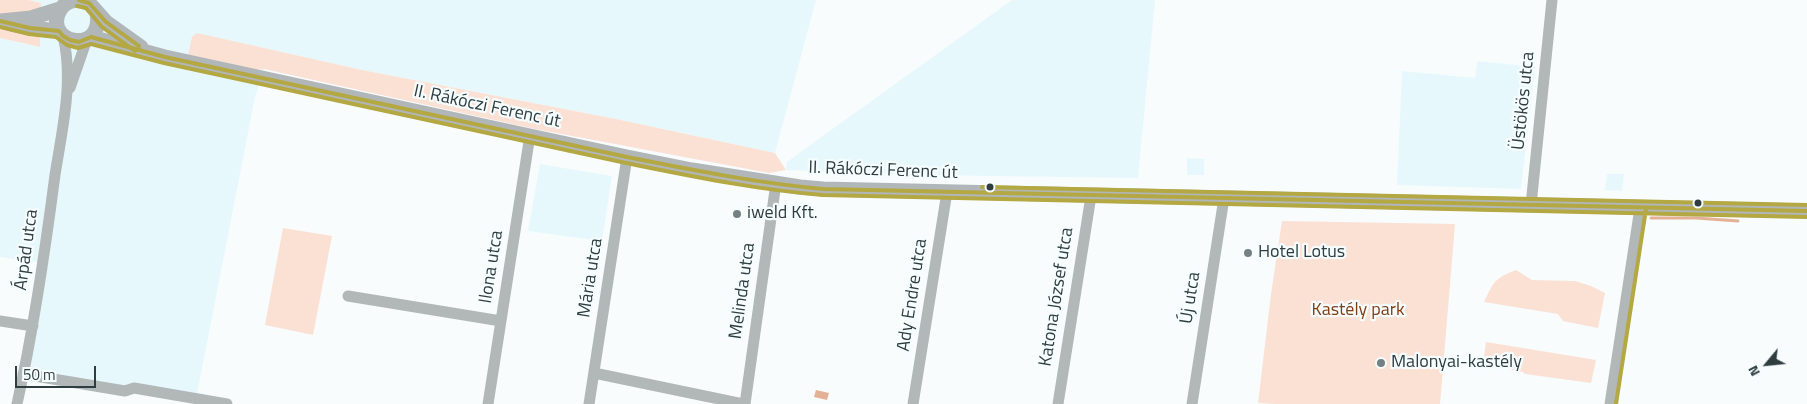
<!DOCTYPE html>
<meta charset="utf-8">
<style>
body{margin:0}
#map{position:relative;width:1807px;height:404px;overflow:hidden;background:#f8fcfd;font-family:"Titillium Web",sans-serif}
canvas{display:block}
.north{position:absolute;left:1742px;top:339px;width:50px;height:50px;-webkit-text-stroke:4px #f6fdff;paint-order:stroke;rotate:242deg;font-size:14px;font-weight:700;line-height:20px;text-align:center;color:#2f3d41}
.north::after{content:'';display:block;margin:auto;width:18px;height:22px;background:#2f3d41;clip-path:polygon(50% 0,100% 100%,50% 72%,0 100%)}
.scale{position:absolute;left:15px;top:366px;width:81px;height:22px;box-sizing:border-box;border:2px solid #2f3d41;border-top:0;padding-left:6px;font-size:15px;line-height:18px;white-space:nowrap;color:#2f3d41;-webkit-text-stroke:4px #f6fdff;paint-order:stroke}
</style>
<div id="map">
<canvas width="1807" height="404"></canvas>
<div class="north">N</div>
<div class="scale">50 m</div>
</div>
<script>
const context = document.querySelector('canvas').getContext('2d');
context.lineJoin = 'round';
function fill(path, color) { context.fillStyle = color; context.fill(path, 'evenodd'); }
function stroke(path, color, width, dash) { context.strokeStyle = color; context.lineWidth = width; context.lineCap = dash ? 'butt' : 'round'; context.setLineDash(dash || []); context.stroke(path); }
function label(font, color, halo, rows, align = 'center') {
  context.font = font + ' "Titillium Web",sans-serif'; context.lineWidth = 4.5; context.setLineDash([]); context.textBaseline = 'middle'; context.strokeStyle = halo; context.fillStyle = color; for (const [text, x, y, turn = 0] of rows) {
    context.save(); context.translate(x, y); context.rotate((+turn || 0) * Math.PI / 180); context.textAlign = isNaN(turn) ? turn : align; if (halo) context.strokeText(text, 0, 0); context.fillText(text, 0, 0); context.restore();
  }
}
fill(new Path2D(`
 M29,0H816L775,153L616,119L362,70L230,41L264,69L255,97L196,399L23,374L43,263L0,257V38L40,47L41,3Z
 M1012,0H1155L1138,178L917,175L786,170L787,162L799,153Z
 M1477,61L1535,67L1521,189L1397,185L1402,71L1475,78Z
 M1187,158L1204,159V175H1187Z
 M540,164L612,176L602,241L528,231Z
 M1607,174H1624L1622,191L1605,190Z`), '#e7f8fc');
fill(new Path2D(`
 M0,0H29L41,3L40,47L0,38Z
 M197,33L362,70L616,119L775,153L786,170L769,173L535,129L264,69L253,70L188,56L192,37Z
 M1282,221L1455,224L1440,404H1276L1258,403L1271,294Z
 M283,228L332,236L313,335L265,325Z
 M1516,270L1532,280L1575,281L1591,286L1605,293L1598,328L1563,321L1558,314L1484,302C1494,281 1494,279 1516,270Z
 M1486,342L1596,360L1591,383L1525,374L1523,372L1483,364Z`), '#fae1d4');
fill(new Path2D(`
 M816,390L829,393L827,400L814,397Z`), '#e4b196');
stroke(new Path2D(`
 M1651,218H1696L1738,221`), '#e4b196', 3);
stroke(new Path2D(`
 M70,88L87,39
 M1531,205L1552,0
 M348,296L501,321
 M0,321L33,326
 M594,373L743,404
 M23,374L125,391L134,388L227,404
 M17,404C34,328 45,252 55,175C62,130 74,81 63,36
 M488,404L530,135
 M589,404L627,157
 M745,404L776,183
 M913,404L947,192
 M1058,404L1091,196
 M1192,404L1224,198
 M1610,404L1640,208`), '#b2b7b8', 11);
stroke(new Path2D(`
 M76,0C68,1 61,6 58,14C47,45 104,54 97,13
 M79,0L89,3L106,22L141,47
 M1,21L31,18L60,9
 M11,24L30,28L59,31
 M91,37L165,57L627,157L692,170L800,187L823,189L1807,211`), '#b1b6b8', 15);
stroke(new Path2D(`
 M79,0L89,3L106,22L139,46
 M0,21L30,28L59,31L63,36L70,40L79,42L91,37L165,57L627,157C692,170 757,183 823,189L1807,211`), '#b4a842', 4);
stroke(new Path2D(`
 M77,6L86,8L102,27L135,51
 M0,27L29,34L56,37L67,45L78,48L91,44L164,63L626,163C691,176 757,190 823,195L1807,217
 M1616,404L1646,209`), '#b4a842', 4);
stroke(new Path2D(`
 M982,187L1807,205`), '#b4a842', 4);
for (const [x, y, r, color] of [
 [990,187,4.5,"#2f3d41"],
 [1698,203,4.5,"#2f3d41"],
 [737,214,5,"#758083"],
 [1248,253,5,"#758083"],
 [1381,363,5,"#758083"]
]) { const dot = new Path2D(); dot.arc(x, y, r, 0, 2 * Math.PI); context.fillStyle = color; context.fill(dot); stroke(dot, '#f6fdff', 2); }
label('18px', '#2f3d41', '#f6fdff', [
 ["Üstökös utca",1524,101,-84],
 ["II. Rákóczi Ferenc út",487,107,12],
 ["II. Rákóczi Ferenc út",883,171,2],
 ["Árpád utca",27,250,-82],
 ["Ilona utca",492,267,-81],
 ["Mária utca",591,278,-81],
 ["Melinda utca",743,291,-82],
 ["Ady Endre utca",913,295,-81],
 ["Katona József utca",1057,297,-81],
 ["Új utca",1191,298,-81]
]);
label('18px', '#2f3d41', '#f6fdff', [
 ["iweld Kft.",747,214],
 ["Hotel Lotus",1258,253],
 ["Malonyai-kastély",1391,363]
], 'left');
label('18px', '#813d12', '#f6fdff', [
 ["Kastély park",1358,311]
]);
</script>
